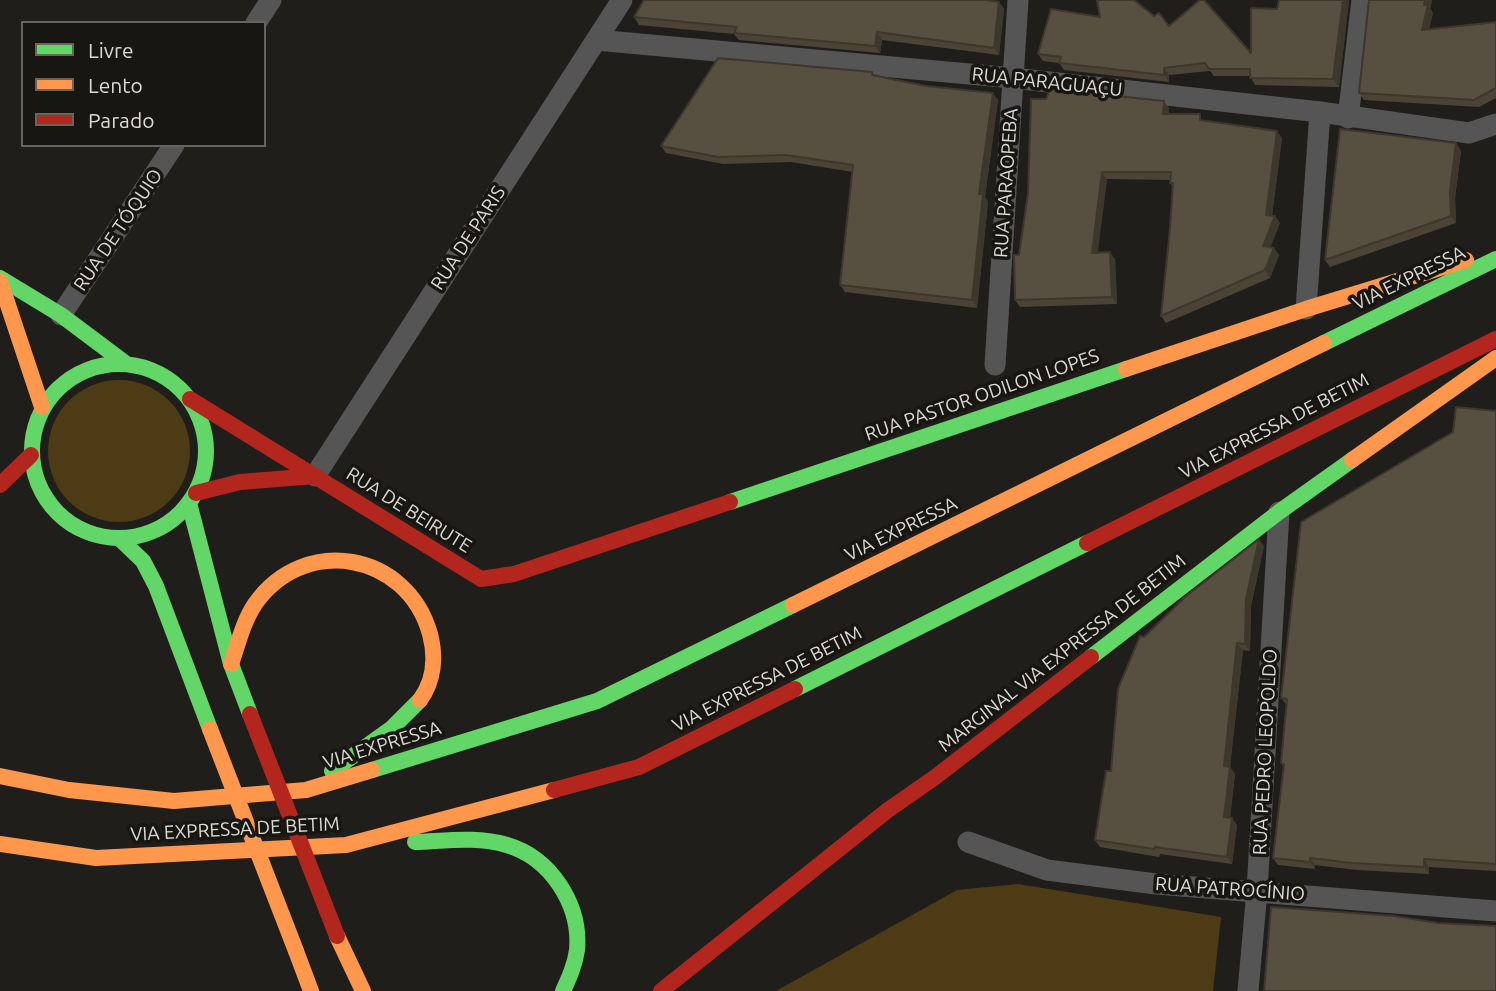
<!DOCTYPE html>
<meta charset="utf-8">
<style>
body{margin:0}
#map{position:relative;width:1496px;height:991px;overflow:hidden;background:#201e1b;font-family:Ubuntu,sans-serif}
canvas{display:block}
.legend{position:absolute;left:21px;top:21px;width:245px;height:126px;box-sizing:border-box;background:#181610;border:2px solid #66645f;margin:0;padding:9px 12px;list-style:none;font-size:21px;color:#dcdad6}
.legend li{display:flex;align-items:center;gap:14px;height:35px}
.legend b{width:35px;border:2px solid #66645f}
</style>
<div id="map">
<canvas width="1496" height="991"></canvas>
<ul class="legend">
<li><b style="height:9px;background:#63d668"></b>Livre</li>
<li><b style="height:9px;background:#ff974d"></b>Lento</li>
<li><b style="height:9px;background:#b3261e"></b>Parado</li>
</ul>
</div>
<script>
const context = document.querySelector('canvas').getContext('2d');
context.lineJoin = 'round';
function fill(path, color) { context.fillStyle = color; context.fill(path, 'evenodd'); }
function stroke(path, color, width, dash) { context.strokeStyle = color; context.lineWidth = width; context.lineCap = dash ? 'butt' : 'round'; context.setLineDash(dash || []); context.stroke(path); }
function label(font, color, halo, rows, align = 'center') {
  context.font = font + ' Ubuntu,sans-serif'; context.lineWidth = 7; context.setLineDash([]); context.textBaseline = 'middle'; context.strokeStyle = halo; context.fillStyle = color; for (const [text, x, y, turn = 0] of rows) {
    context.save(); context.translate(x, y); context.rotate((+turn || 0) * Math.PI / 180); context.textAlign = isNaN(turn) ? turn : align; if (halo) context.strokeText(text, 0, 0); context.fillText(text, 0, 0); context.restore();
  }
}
fill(new Path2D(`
 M48 451a71 71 0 1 1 142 0a71 71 0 1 1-142 0Z
 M1018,884L1221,917L1213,991H776L957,890Z`), '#4d3b15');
stroke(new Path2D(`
 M256,23L271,0
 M596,40L1013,78L1320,112L1469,133L1496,124
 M1348,118L1362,0
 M1306,309L1320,112
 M61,315L174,145
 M995,365L1018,0
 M315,476L622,0
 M968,842L1047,870L1156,884L1496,911
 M1248,991L1257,891L1279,512`), '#565556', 21);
stroke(new Path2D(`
 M0,278L61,315L125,363
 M1324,343L1496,259
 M32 451a87 87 0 1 1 174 0a87 87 0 1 1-174 0Z
 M730,502L1126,369
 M189,503L231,664L250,714
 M120,539L143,561L156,586L210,729
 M1091,657L1279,512L1352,460
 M795,689L1087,543
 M372,770L597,701L793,605
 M332,771L392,728L420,700
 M415,842C445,841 477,836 507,845C551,858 581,905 577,950C575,965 569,978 563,991`), '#63d668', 16);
stroke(new Path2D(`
 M0,281L42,407
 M1126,369L1306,309L1466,260
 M1352,460L1496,358
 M793,605L1324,343
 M231,664C238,644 243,622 255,604C304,534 407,552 430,634C436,657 434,681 420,700
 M0,776L69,790L174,801L306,790L372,770
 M0,844L96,858L346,845L554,790
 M337,936L363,991
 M296,951L311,991`), '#ff974d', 16);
stroke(new Path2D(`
 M190,399L481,579L514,574L730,502
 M0,485L31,455
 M196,493L240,482L315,476
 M1087,543L1496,339
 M554,790L639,767L795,689
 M661,991L888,810L934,778L1091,657`), '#b3261e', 16);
stroke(new Path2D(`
 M210,729L296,951`), '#ff974d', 16);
stroke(new Path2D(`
 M250,714L337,936`), '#b3261e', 16);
fill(new Path2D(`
 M1279,0H1349L1339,87L1255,85L1250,76H1214L1210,71L1169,75V82L1064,70L1059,63L1043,61L1038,54L1100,17L1154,16L1169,26L1251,53L1277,9Z
 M1369,0H1432L1430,8L1433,13L1429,29L1496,22V98L1479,107L1364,100L1359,93Z
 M999,2L1004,9L999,55L882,40L880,53L739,40L734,34L639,25L634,17Z
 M872,72L875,75L998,100L985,197L988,202L977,308L845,292L840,285L853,172L791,162L723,164L666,153L661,146Z
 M1169,108V114L1205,121L1282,138L1272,216L1280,223L1270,247L1279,255L1270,278L1166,323L1161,316L1170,228L1173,187L1170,183V180L1107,179L1097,253L1115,259L1117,304L1020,307L1015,300L1019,255L1028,193Z
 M1456,143L1461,151L1455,198L1456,223L1330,267L1325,260Z
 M1496,411V871L1429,867V874L1357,870L1315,865V869L1278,865L1273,858L1284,768L1281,763L1287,705L1281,698Z
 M1264,546L1251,606L1250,651L1243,650L1230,767L1235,774L1230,818L1237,825L1232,864L1160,854L1159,857L1100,847L1095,840L1111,771L1144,637Z`), '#4b4436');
fill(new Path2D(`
 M1343,0H1349L1339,87L1333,79Z
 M1425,0H1432L1430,8L1433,13L1427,37L1422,30Z
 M999,2L1004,9L999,55L994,48Z
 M877,32L882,40L880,53L875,46Z
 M1164,68L1169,75V82L1164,75Z
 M993,93L998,100L985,197L988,202L977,308L972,300L979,194Z
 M1164,101L1169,108V121L1163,114Z
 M1277,131L1282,138L1271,222L1266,215Z
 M1456,143L1461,151L1455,198L1456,223L1451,216L1450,191Z
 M1102,172L1107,179L1097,260L1092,253Z
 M1275,216L1280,223L1268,254L1263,246Z
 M1274,248L1279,255L1270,278L1265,270Z
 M1110,252L1115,259L1117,304L1112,297Z
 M1259,539L1264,546L1251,606L1250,651L1245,644L1246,599Z
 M1237,643L1243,650L1229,773L1224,766Z
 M1230,767L1235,774L1229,824L1224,817Z
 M1232,818L1237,825L1232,864L1227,857Z
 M1310,858L1315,865V869L1310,862Z
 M1424,859L1429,867V874L1424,867Z`), '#3d372c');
const building = new Path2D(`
 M644,0H986L999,2L994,48L877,32L875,46L734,33L737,27L634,17Z
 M1097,0H1134L1154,16L1159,13L1169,26L1200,0H1204L1251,53V8L1277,9L1279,0H1343L1333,79L1250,78V69H1209L1205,63L1164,68V75L1059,63L1061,57L1038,54L1051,9L1100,17Z
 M1369,0H1425L1424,5H1428L1422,30L1496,22V88L1474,100L1359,93Z
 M718,58L872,72V75L926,86L993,93L979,194H983L972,300L840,285L853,165L786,155L718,157L661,146Z
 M1050,89L1164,101L1163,114H1200V120L1277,131L1266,215L1275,216L1263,246L1274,248L1265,270L1161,316L1170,228L1173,183H1170L1171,172H1102L1092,253L1110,252L1112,297L1015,300L1014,255H1019L1028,193L1031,99H1046Z
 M1340,129L1456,143L1450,191L1451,216L1325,260Z
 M1456,407L1496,411V864L1424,859V867L1352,863L1310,858V862L1273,858L1284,764L1281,763L1287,699L1281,698L1301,522L1453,432Z
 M1259,539L1246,599L1245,644L1237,643L1224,766L1230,767L1224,817L1232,818L1227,857L1155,847L1154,849L1095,840L1106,771H1111L1118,689L1140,636L1144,637L1185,597Z
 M1271,907L1394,916L1438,923L1496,926V991H1264Z`);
fill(building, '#574f3f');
stroke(building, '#3d372c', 2);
label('19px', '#dcdad6', '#181610', [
 ["RUA PARAGUAÇU",1047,82,6],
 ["RUA PARAOPEBA",1006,183,-86],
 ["RUA DE TÓQUIO",118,230,-56],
 ["RUA DE PARIS",468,238,-57],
 ["VIA EXPRESSA",1409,278,-26],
 ["RUA PASTOR ODILON LOPES",982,395,-19],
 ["VIA EXPRESSA DE BETIM",1274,426,-27],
 ["RUA DE BEIRUTE",409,510,32],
 ["VIA EXPRESSA",901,529,-26],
 ["MARGINAL VIA EXPRESSA DE BETIM",1062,653,-38],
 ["VIA EXPRESSA DE BETIM",767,679,-27],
 ["VIA EXPRESSA",382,745,-17],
 ["RUA PEDRO LEOPOLDO",1265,752,-87],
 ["VIA EXPRESSA DE BETIM",235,829,-3],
 ["RUA PATROCÍNIO",1230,889,4]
]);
</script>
